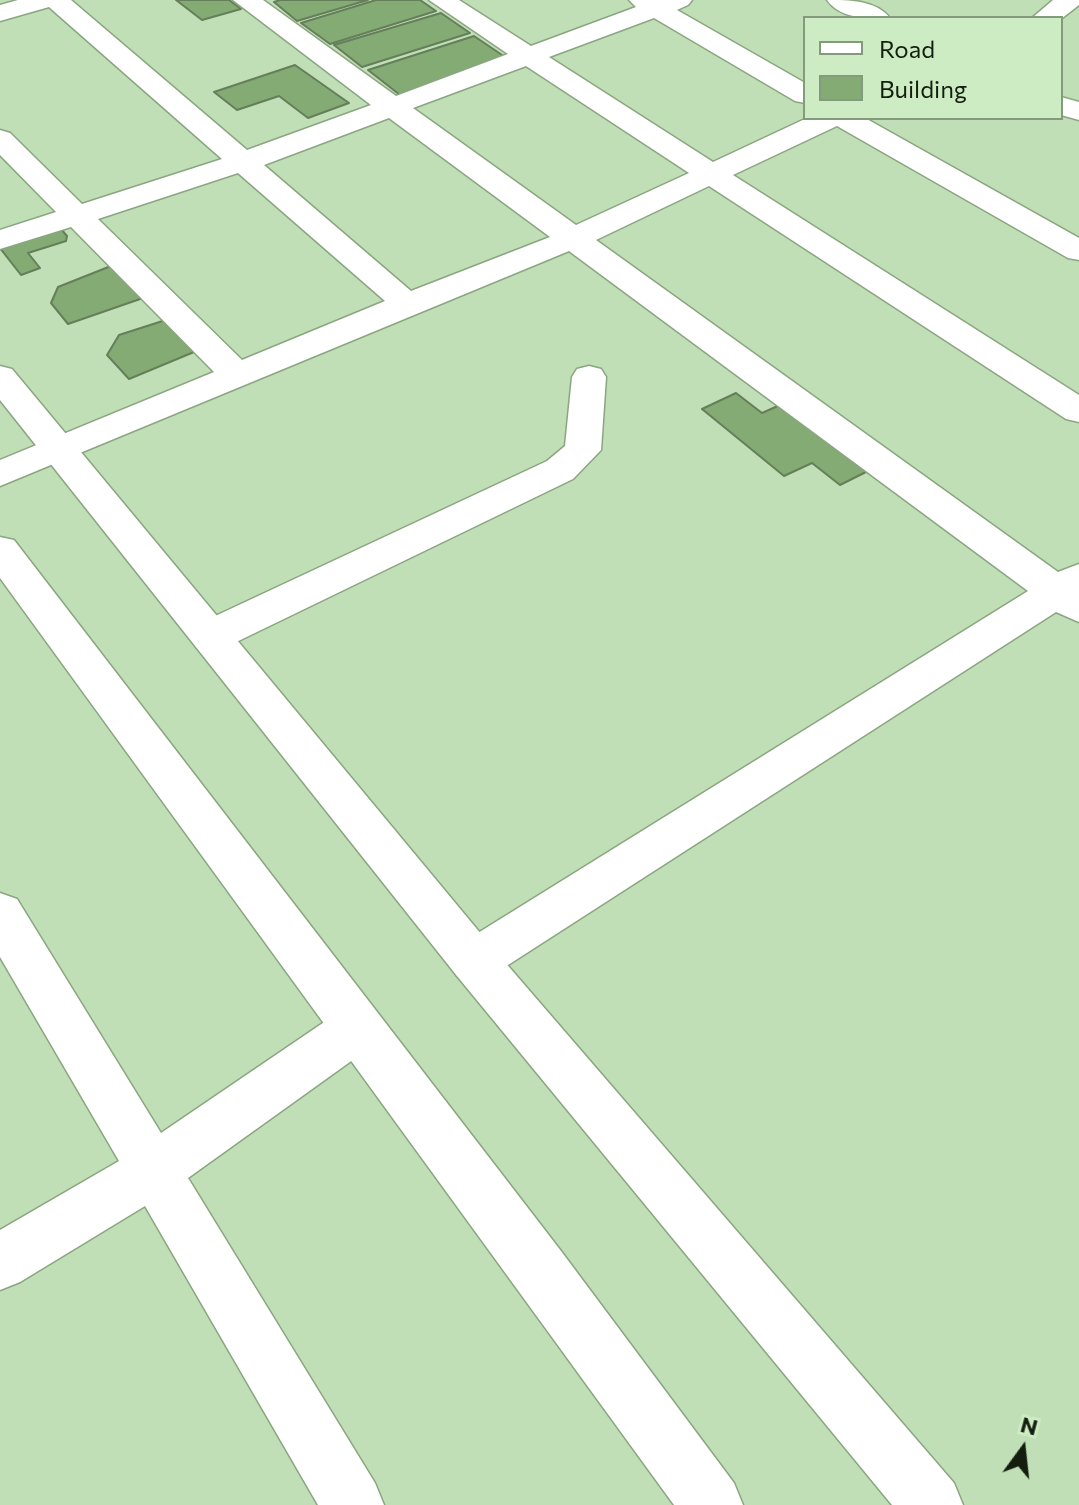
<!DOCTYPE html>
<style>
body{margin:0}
#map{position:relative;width:1079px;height:1505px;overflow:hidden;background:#c1dfb6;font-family:Commissioner,sans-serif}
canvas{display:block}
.legend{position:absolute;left:803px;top:16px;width:260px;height:104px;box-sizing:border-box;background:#ceecc3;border:2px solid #839a7b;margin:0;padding:10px 14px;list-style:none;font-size:24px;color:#131e0f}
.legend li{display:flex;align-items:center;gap:16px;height:40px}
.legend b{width:40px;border:2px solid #839a7b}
.north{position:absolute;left:983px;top:1409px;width:80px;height:80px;-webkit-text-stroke:6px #ceecc3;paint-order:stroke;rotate:15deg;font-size:22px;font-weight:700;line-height:32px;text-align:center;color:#131e0f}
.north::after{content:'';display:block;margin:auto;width:28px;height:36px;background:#131e0f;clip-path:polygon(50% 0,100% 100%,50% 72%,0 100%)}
</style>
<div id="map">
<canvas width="1079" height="1505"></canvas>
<ul class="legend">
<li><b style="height:10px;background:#fff"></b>Road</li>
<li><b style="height:22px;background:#83ab73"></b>Building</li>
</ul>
<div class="north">N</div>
</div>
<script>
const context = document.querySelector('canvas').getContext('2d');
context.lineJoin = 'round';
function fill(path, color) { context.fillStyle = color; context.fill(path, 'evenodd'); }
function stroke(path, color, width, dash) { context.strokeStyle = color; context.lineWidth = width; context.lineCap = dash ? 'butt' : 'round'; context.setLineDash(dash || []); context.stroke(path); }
const building = new Path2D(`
 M176,0H229L241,9L202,20Z
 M280,0H368L297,21L274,2Z
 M376,0H420L436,11L330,44L301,23Z
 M441,13L470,33L362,67L334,45Z
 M474,36L508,59L400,95L368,70Z
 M295,65L349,103L308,118L279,96L237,110L214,92Z
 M61,229L67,236L66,241L28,253L40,268L21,275L0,248Z
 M126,260L143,298L68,324L51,303L58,287Z
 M175,317L202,331L194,352L129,379L107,355L119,335Z
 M736,393L762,413L789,401L876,467L840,485L812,463L784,476L702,409Z`);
fill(building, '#83ab73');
stroke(building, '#647f5a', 2);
const minor = new Path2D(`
 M18,0H71L247,150L371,105L233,0H263L396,96L508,54L429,0H459L531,46L636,7L629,0H692L688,5L677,10L805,83V103L795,101L654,18L549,57L713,162L807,118H865L1079,238V260L1068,258L837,126L733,175L1079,395V422L1066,419L709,186L596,240L1058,572L1079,564V622L1056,612L491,976L474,982L457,976L449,961L457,946L1028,591L569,251L0,486V460L214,372L71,227L0,249V230L56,212L0,155V130L10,133L82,204L222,159L49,7L0,21V5ZM526,66L689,173L576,225L413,108ZM389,118L550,237L411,291L264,165ZM238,173L385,301L242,360L98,219Z
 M827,0C849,0 876,0 890,18C868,18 841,20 827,0Z
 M1053,0H1079V5L1061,19L1032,18Z
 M1061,97L1079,102V120L1061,115Z
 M589,366L601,369L606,377L601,450L573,479L226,647L211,651L196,647L190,636L196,625L547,461L565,446L572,377L577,369Z
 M0,893L17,899L161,1133L339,1012L357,1005L375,1012L382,1028L375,1044L188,1178L375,1483L384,1505H318L145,1206L20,1282L0,1290V1230L119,1161L0,957Z`);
const highway = new Path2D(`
 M0,366L12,369L491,946L954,1483L963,1505H892L457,976L0,400Z
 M0,537L14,540L561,1251L734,1483L743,1505H674L0,578Z`);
stroke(minor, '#8aa680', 3);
stroke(highway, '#8aa680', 3);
fill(minor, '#fff');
fill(highway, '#fff');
</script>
